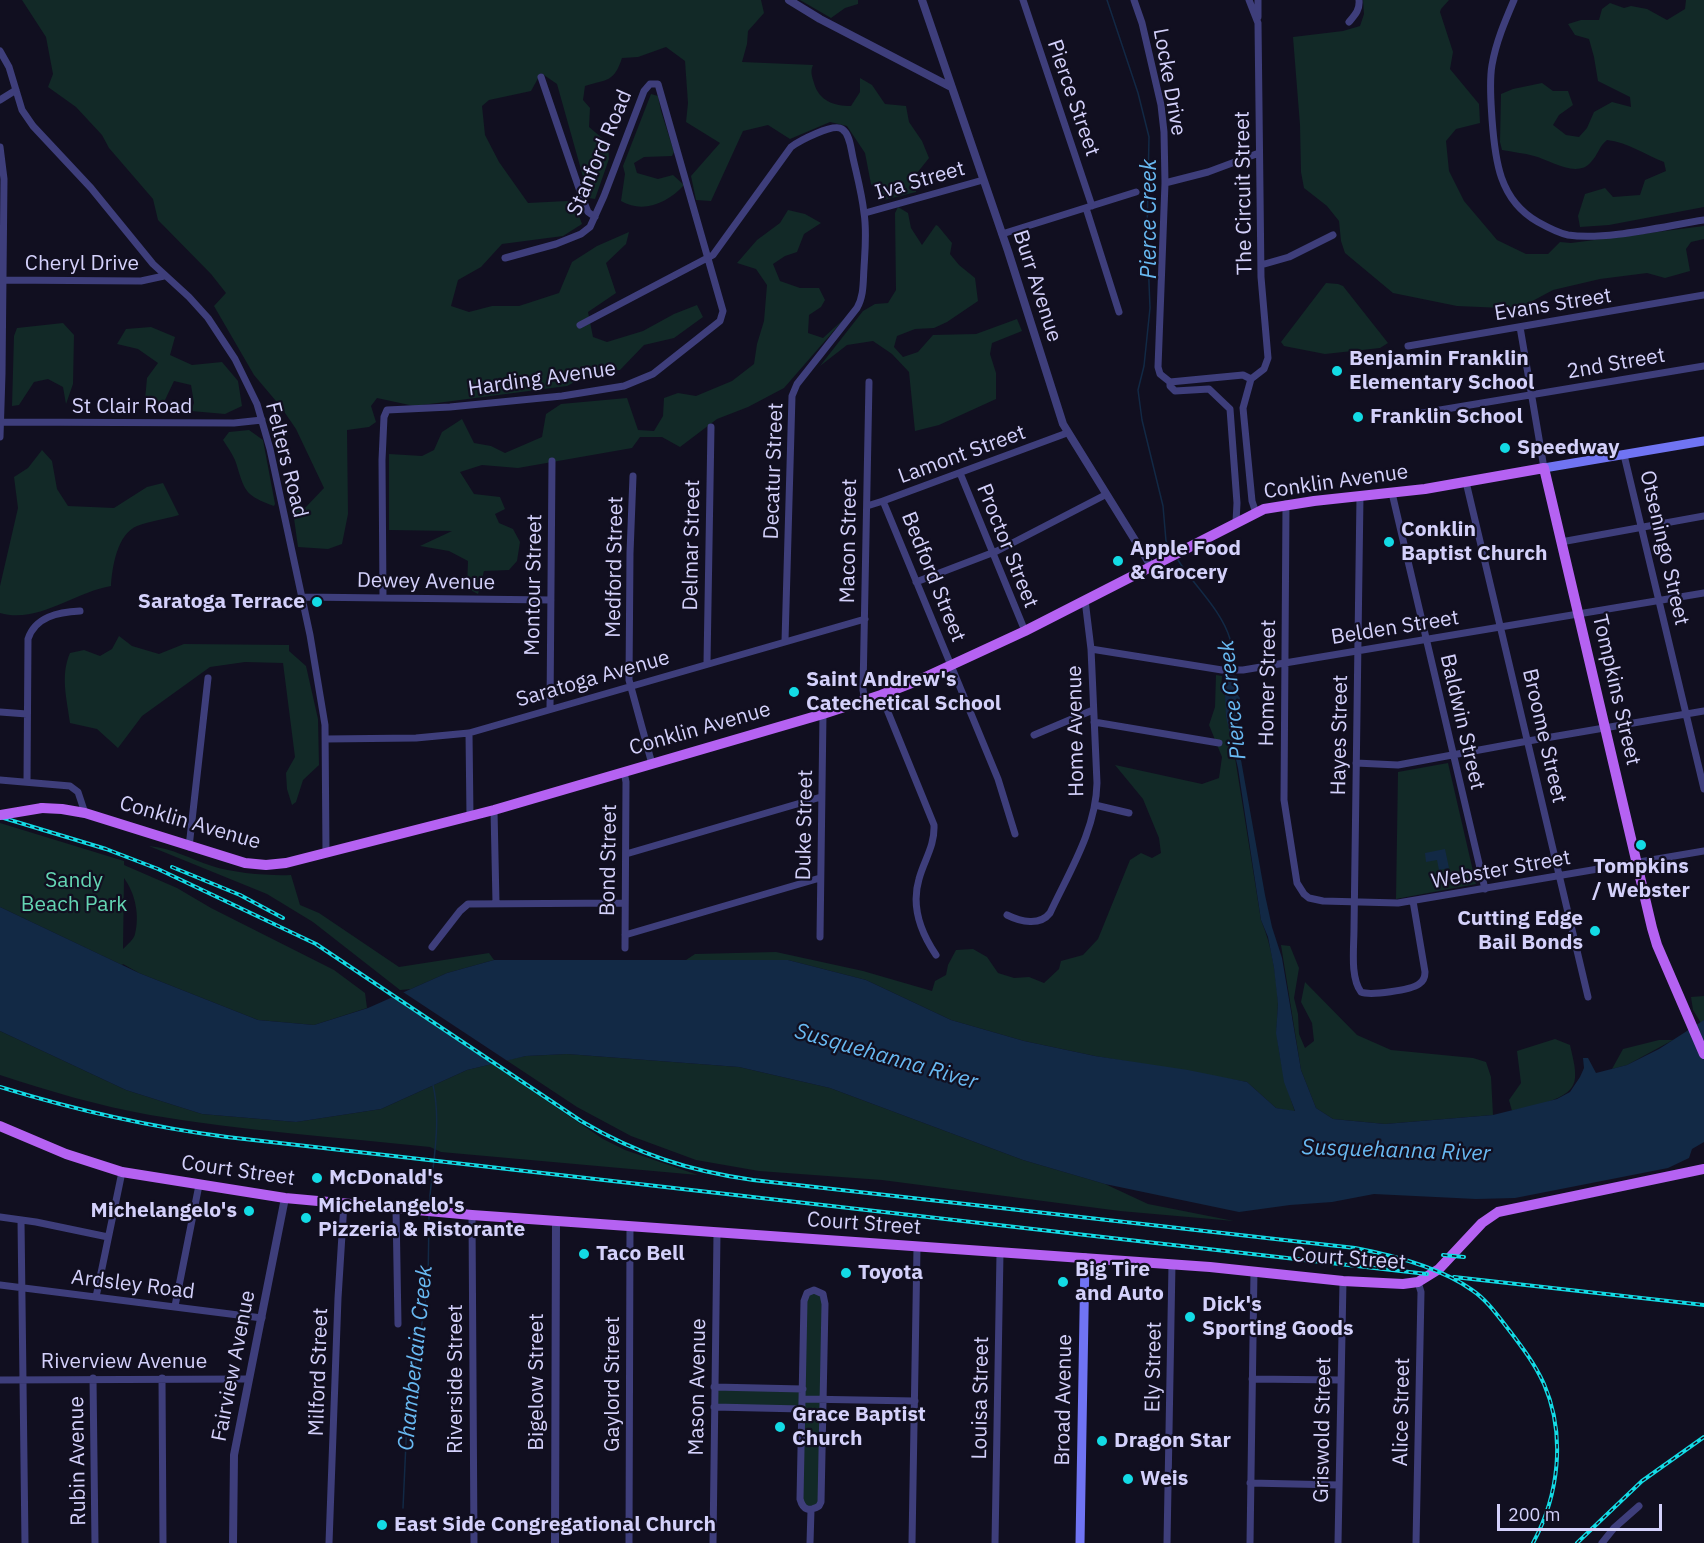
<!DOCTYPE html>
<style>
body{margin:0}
#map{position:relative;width:1704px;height:1543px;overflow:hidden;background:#110f20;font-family:"IBM Plex Sans",sans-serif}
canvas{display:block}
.scale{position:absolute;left:1497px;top:1504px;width:165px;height:27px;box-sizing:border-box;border:3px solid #d4d1fb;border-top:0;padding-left:8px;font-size:18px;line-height:21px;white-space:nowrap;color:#d4d1fb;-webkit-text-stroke:4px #110f20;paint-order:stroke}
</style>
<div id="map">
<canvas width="1704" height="1543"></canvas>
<div class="scale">200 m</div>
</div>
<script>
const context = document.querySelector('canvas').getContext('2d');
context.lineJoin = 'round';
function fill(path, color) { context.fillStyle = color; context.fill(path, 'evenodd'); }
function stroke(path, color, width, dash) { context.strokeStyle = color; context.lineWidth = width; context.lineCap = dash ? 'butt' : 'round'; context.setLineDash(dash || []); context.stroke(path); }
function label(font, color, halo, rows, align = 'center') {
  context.font = font + ' "IBM Plex Sans",sans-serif'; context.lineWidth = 4.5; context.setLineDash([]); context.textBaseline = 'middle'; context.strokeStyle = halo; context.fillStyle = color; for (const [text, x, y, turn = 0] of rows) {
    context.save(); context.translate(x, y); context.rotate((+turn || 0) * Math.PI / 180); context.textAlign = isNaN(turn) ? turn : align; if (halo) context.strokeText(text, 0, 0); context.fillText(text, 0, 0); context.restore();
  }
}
fill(new Path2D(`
 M22,0H761L764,13L748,31L747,44L742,62L813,65C810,72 812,76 814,83C819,101 834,106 851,106L860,92V78L872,85L885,104L906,106L909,122L922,141L929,158L917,173L916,192L884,200L871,184L865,153L847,126L830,122L790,139L768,125L743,131L711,201L696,200L691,176L720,143L686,122L688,103L685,61L666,47L638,57L622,58C614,82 608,79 585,86L583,100L590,108L589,127L608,143L609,159L595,199L589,198L557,84L541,73L531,91L489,100L482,106L485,135L499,162L528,203L567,201L575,205L582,224L563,236L502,244L481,267L458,280L451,306L469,312L492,306H519L559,293L572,262L597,246L629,232L626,244L606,263L616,293L588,312L593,337L607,342L643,331L674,314L697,305L703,317L674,338L644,345L620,370L592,373L567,386L414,406L377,398L371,406L376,422L369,427L347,430L348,514L342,544L328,549L298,547L293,511L306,507L324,488L296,429L281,407L254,375L214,306L226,293L211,274L158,220L153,199L109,148L102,135L76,107L48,87L53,74L46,37Z
 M800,0H858V4L845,8L831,18Z
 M1363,0H1449L1441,9L1440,12L1453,52L1450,69L1479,104L1480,123L1456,129L1446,141L1449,171L1464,201L1497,240L1526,254H1548L1560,242L1571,243L1704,226V239L1691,242L1686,249L1690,271L1665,278L1647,273L1600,279L1553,290L1525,305L1503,308L1457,306L1393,293L1345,253L1341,241L1339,221L1327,206L1304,188L1301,172L1300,125L1293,37L1343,31L1360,26L1364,14Z
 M1686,0H1704V207L1609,225L1580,227L1578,216L1585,194L1605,188L1613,197L1640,195L1645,180L1666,171L1664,162C1646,155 1627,142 1607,140C1599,146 1598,155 1591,162C1577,179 1550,160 1534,156C1524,153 1512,152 1502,150L1500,142L1501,94L1513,89L1542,83L1553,91H1568L1573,105L1559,115L1553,125L1566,135L1579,137L1587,128L1594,112L1612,102L1631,107L1630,97L1598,81L1594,57L1589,39L1575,35L1568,24L1581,20H1599L1602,9L1610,3L1624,8L1631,6L1647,9L1667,20L1685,9Z
 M651,94L658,96L661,111L674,152L672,156L644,157L634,163L637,173L658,179L673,175L684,185C668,203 643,214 621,201L625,174L623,166Z
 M898,207L908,213L911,228L922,245L936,225L938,226L952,243L950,254L959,265L975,278L978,301L947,322L934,328L915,329L897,336L894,347L903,357L918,352L933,335L976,334L1017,319L1022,331L992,343L990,354L996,373V399L939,425L915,431L909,372L892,354L873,341L847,345L820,366L863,311L875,304L888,303L896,290L895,213Z
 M788,210L805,214L821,223L804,234L797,252L785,256L773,264L780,281L800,288H819L825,300L821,307L809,315L808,333L823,338L844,319L784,388L748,407L717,419L680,447L662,437H640L632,448L518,468L482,465L460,472L474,494L500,497L505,509L495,514L499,523L513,529L520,542L517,561L509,570L484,571L478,594L467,588L468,561L449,551L420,546L452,531L389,530V454L422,456L434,450L442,432L462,419L474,443L491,446L505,453L542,437L546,414L561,404L627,398L638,430L654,431L663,416L664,398L678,393L696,396L732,381L754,364L757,344L764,321L767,285L756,269L737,263L757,240L780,223Z
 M1326,283L1338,284L1343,286L1388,343L1380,348L1325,354L1284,346L1281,342Z
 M63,323L74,335L73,384L66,404L63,387L48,379L34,382L19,405L12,406L14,336L17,328Z
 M151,327L175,337L170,355L192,365L222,362L238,381L242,406L225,414L191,411L194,403L191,385L174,381L165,400L153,408L145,400L147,378L158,363L138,349L117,344L126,329Z
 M249,430L263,440L275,504L274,506C247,496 245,493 237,466C235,457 228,448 223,440L229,432Z
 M42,450L52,461L57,489L68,506L114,508L147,487L163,483L179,515C165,519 150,521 137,526C117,534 112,568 111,586C75,592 38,624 0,613V586L18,508L14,477L28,468Z
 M119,636L132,646L159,654L184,644L289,645V651L306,666L318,719L319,765L303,780L296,802L292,805L287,789L286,773L295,757L283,663L245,662L210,667L142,716L118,748L97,729L70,723C67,699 60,676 70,653L84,650L100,656L112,649Z
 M1216,675L1222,676L1221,691L1225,695L1261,920C1272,946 1276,975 1278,1002C1278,1013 1276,1024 1277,1035C1280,1062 1286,1086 1295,1112L1276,1108L1247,1082L1095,1056L1024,1041L951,1020L866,980L788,960H686L695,954L776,952L863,971L932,991L935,981L946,975L948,965L956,950L973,949L987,957L998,973L1014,978L1029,977L1044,983L1059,969L1061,961L1083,955L1098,939L1130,860L1141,853L1152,858L1161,853L1159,838L1143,799L1115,765L1202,784L1219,778L1222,757L1209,725L1215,707Z
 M1448,763L1476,884L1396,899L1398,772Z
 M0,823L124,861V865L177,888L211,908L334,970L365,993L367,1008L314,1025L258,1020L139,973L123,964L122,965L0,907ZM124,878C135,893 140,915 135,934C134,939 127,945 123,949Z
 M149,846C172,848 190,859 212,866C233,873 269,876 291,875L300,905L319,913L399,967L489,953L494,960L447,973L411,989L400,990L313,922L267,894Z
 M1281,945L1290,946L1299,968L1294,998L1298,1014L1299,1034L1305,1048L1314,1041L1312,1023L1301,1002L1305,982L1357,1035L1391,1050L1473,1058L1486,1062L1491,1077L1493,1115L1385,1124L1333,1119L1316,1108L1301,1070Z
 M1704,996V1020L1701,1023L1693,1010L1691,997Z
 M0,1031L126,1090L202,1114L296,1122L381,1109L467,1070L492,1064L603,1139L625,1150L698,1175L441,1152L430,1147C337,1137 242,1131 150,1115C99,1106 49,1091 0,1075Z
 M1555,1039L1570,1045C1572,1055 1576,1067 1575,1078C1574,1101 1530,1106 1512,1111L1509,1100L1521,1083L1517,1051Z
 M1659,1040H1673L1627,1065L1612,1069L1623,1049Z
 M567,1054L739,1067L830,1088L1023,1160L1105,1184L1148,1204L1234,1221L1120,1211L882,1180L759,1171L696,1160L631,1136L577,1107L506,1060L526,1056Z
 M811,1291L824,1295L819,1506H802V1409L714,1407V1387L802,1388L804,1301Z`), '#122927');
fill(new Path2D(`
 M1228,675L1237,676V694L1240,698L1237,705L1238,743L1265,895L1272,927L1282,958L1301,1070L1316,1108L1333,1119L1385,1124L1493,1115L1557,1099L1570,1092L1580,1077L1584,1068L1583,1058H1588L1596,1073L1627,1065L1659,1049L1704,1020V1142L1692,1149L1689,1158L1668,1168L1515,1198L1476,1199L1374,1194L1332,1202L1290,1205L1239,1212L1105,1184L1023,1160L830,1088L739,1067L567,1054L526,1056L467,1070L381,1109L296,1122L202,1114L126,1090L0,1031V907L139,973L258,1020L314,1025L368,1008L447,973L494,960H788L866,980L951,1020L1024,1041L1095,1056L1188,1070L1247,1082L1276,1108L1295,1111L1284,1082L1276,1033L1278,1004L1274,968L1268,937L1261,920L1238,768L1226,717L1225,695L1221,691L1222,685L1228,684Z
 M1445,849L1449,868L1439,870L1437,860L1426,862L1425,853Z`), '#122945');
fill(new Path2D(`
 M400,990L506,1060L509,1063L496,1066L389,995Z`), '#110f20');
stroke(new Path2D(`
 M1107,0L1138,93L1149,137L1147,233L1150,308L1144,366L1138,390L1142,420L1163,506L1166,541L1172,551
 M1178,560C1194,586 1221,609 1230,639C1232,648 1231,659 1232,668
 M429,1206C432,1167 442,1123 433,1085
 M403,1508L407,1420L428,1284L429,1216`), '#122945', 1.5);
stroke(new Path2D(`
 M1023,0L1092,206
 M1134,0L1142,23L1161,105L1164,132L1165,183L1158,367L1160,374L1170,382
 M1249,0L1258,23L1261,277L1268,358L1264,369L1251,379
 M1258,0V17
 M1514,0C1505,21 1496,42 1492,65C1489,82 1491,102 1492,119C1495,160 1499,200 1538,222C1547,227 1558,233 1568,235C1605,241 1665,226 1704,220
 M1349,22C1355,15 1360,10 1359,0
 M0,51L9,67L22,110L33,126L91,188L153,264L189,297L208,318L235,359L257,404L270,449L310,635L325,725L326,853
 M541,77L582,197L588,212L595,217
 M0,100L16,90
 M0,147L4,179L2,374L0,437
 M1165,183L1208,172L1259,153
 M1086,208L1119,312
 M865,213L983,180
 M1002,234L1136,192
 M1261,265L1289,257L1333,235
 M0,280L141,281L164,276
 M580,325L713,255L791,147C799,141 833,123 842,129C850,134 851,149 853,158C857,176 862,194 864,213C867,231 865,250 864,268C863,282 864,296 857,308L797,384L792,396L785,641
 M1520,327L1544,468
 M1408,346L1704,295
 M1251,379L1243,408L1252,501L1256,513
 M1170,382V386L1175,391L1209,389L1230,409L1237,503L1236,522
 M1170,382L1243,375L1251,379
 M1392,418L1704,366
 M2,422L234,423L262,420
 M1624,455L1704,789
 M960,473L1025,631
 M633,476L630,553L629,680L652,764
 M1466,482L1588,997
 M1392,493L1485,889
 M1360,496L1354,929C1354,948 1350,977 1361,992C1370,996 1411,990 1419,984C1424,981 1425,977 1425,972L1413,901
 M883,501L998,779L1015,834
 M1286,504L1284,800L1297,883L1304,894L1309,898L1323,901L1398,903L1704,851
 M867,506L883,501L1067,433
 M1561,542L1704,516
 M916,582L997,551L1105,495
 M302,597L551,600
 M383,598L382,460L384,417L387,410L450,407L562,396L624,386L653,374L720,321L723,311L658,84H650L644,91L604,196L590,227L581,234L556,244L505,258
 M1091,649L1222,670H1243L1704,593
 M707,663L711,427
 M881,695L934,825C935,846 924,860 919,879C911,906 921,933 936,955
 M865,701L863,690L869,382
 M550,709L552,461
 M0,712L27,714
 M1094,722L1219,743
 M469,733L470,817
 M1034,735L1093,710
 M326,739L416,738L469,733L865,619
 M1356,763L1398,765L1528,741L1704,711
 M624,772L626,782L625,948
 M0,780L70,786L78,792L85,813
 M27,782L28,639C35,617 58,612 80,611
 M1095,805L1129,813
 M494,810L496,903
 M189,847L208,678
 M626,854L821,797
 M1007,915C1021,922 1040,926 1050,913C1069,872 1096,830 1097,783L1091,649L1085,600
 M625,935L820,878
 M820,937L823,714
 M432,947L460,911L468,904L625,903
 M396,1208L398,1324
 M472,1215L474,1543
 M0,1217L36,1222L108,1237
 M21,1220L25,1543
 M0,1285L262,1318
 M814,1290L823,1294L825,1304L821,1502L819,1506C809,1512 803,1510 800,1499L804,1301L807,1293Z
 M96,1297L122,1172
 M175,1306L199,1185
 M93,1378L95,1543
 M162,1378L163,1543
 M1252,1379L1340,1380
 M0,1380L249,1379
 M714,1387L803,1389
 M803,1399L915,1401
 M714,1407L802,1409
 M1250,1483L1339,1485
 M329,1543L338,1298L344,1203
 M629,1543L630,1226
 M713,1543L717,1233
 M810,1543L811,1510
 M912,1543L917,1247
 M995,1543L1000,1253
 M1167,1543L1172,1264
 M1250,1543L1254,1271
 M1338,1543L1343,1281
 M1416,1543L1421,1292L1418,1282
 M1602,1543L1614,1528L1639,1506`), '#3e3e7b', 7);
stroke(new Path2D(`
 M789,0L820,19L951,87
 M922,0L1008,251L1063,424L1151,566
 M233,1543L234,1455L285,1198
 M555,1543L556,1221`), '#3e3e7b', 8);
stroke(new Path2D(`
 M1544,468L1704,441
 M1080,1543L1085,1258`), '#7074f3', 9);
stroke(new Path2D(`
 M42,808L62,809L85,813L245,863L266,865L286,863L494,810L823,714L881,695L919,680L1025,631L1264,509L1314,501L1425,489L1544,468L1652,928L1657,945L1704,1054
 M0,1126L66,1154L122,1172L285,1198L472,1215L1210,1267L1343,1281L1403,1284L1418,1282L1439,1269L1482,1223L1498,1212L1704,1169`), '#b562f2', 10);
const rail = new Path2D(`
 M0,817L106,849L158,869L316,944L581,1121C637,1154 689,1171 753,1180L1355,1248C1392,1255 1441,1268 1472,1290C1487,1300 1498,1316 1509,1330C1522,1347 1535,1364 1544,1384C1566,1435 1559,1495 1533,1543
 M172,867L240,895L283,918
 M0,1087C75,1110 149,1127 227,1137L1427,1274
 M1443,1255L1464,1257
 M1454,1277L1704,1305
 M1577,1543L1642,1481L1704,1437`);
stroke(rail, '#13dbe5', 4);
stroke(rail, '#110f20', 1.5, [4.5]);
stroke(new Path2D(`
 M0,815L42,808`), '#b562f2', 10);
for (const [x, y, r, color] of [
 [1337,371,6,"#13dbe5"],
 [1358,417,6,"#13dbe5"],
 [1505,448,6,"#13dbe5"],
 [1389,542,6,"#13dbe5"],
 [1118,561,6,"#13dbe5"],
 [317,602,6,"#13dbe5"],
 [794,692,6,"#13dbe5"],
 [1641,845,6,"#13dbe5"],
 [1595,931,6,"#13dbe5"],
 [317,1178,6,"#13dbe5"],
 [249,1211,6,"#13dbe5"],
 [306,1218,6,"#13dbe5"],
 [584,1254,6,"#13dbe5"],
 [846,1273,6,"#13dbe5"],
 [1063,1282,6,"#13dbe5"],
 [1190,1317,6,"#13dbe5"],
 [780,1427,6,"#13dbe5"],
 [1102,1441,6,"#13dbe5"],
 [1128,1479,6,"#13dbe5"],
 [382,1525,6,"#13dbe5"]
]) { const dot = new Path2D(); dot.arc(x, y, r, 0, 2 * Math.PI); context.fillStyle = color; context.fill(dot); stroke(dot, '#110f20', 2); }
label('21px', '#d4d1fb', '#110f20', [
 ["Locke Drive",1169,82,80],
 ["Pierce Street",1073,98,71],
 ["Stanford Road",600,153,-67],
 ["Iva Street",920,181,-16],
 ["The Circuit Street",1244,193,-91],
 ["Cheryl Drive",82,264],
 ["Burr Avenue",1037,286,72],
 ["Evans Street",1553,305,-9],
 ["2nd Street",1616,364,-10],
 ["Harding Avenue",542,379,-8],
 ["St Clair Road",132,407],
 ["Lamont Street",962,455,-20],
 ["Felters Road",286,460,76],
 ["Decatur Street",774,471,-88],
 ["Conklin Avenue",1336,482,-8],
 ["Macon Street",849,541,-89],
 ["Delmar Street",692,545,-89],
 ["Proctor Street",1007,546,68],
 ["Otseningo Street",1664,548,77],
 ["Medford Street",615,567,-89],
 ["Bedford Street",933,577,68],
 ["Dewey Avenue",426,582,1],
 ["Montour Street",534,585,-89],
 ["Belden Street",1395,628,-9],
 ["Saratoga Avenue",593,679,-16],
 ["Homer Street",1268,683,-89],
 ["Tompkins Street",1616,690,77],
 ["Baldwin Street",1462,722,77],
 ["Conklin Avenue",700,729,-16],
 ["Home Avenue",1076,731,-91],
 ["Hayes Street",1340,735,-89],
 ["Broome Street",1544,736,77],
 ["Conklin Avenue",190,823,16],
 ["Duke Street",805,825,-89],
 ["Bond Street",609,860,-89],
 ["Webster Street",1501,870,-10],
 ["Court Street",238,1171,8],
 ["Court Street",864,1224,4],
 ["Court Street",1349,1259,4],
 ["Ardsley Road",133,1285,7],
 ["Riverview Avenue",124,1362],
 ["Fairview Avenue",234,1366,-79],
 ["Ely Street",1154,1367,-89],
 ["Milford Street",319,1372,-88],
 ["Riverside Street",456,1379,-90],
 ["Bigelow Street",537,1382,-90],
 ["Gaylord Street",613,1384,-90],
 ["Mason Avenue",698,1387,-89],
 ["Louisa Street",981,1398,-89],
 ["Broad Avenue",1064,1400,-89],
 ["Alice Street",1402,1412,-89],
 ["Griswold Street",1323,1430,-89],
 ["Rubin Avenue",78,1461,-91]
]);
label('bold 21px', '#d4d1fb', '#110f20', [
 ["Benjamin Franklin",1349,359],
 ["Elementary School",1349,383],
 ["Franklin School",1370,417],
 ["Speedway",1517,448],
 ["Conklin",1401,530],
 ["Baptist Church",1401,554],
 ["Apple Food",1130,549],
 ["& Grocery",1130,573],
 ["Saratoga Terrace",305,602,"right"],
 ["Saint Andrew's",806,680],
 ["Catechetical School",806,704],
 ["Tompkins",1641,867,"center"],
 ["/ Webster",1641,891,"center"],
 ["Cutting Edge",1583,919,"right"],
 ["Bail Bonds",1583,943,"right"],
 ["McDonald's",329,1178],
 ["Michelangelo's",318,1206],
 ["Pizzeria & Ristorante",318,1230],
 ["Michelangelo's",237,1211,"right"],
 ["Taco Bell",596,1254],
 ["Big Tire",1075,1270],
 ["and Auto",1075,1294],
 ["Toyota",858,1273],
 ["Dick's",1202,1305],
 ["Sporting Goods",1202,1329],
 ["Grace Baptist",792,1415],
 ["Church",792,1439],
 ["Dragon Star",1114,1441],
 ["Weis",1140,1479],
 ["East Side Congregational Church",394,1525]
], 'left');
label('21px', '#64d5b3', '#110f20', [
 ["Sandy",74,881],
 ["Beach Park",74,905]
]);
label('italic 22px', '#68b9f2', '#110f20', [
 ["Pierce Creek",1150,219,-90],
 ["Pierce Creek",1233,700,-96],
 ["Susquehanna River",886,1057,16],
 ["Susquehanna River",1396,1151,2],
 ["Chamberlain Creek",416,1358,-84]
]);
</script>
